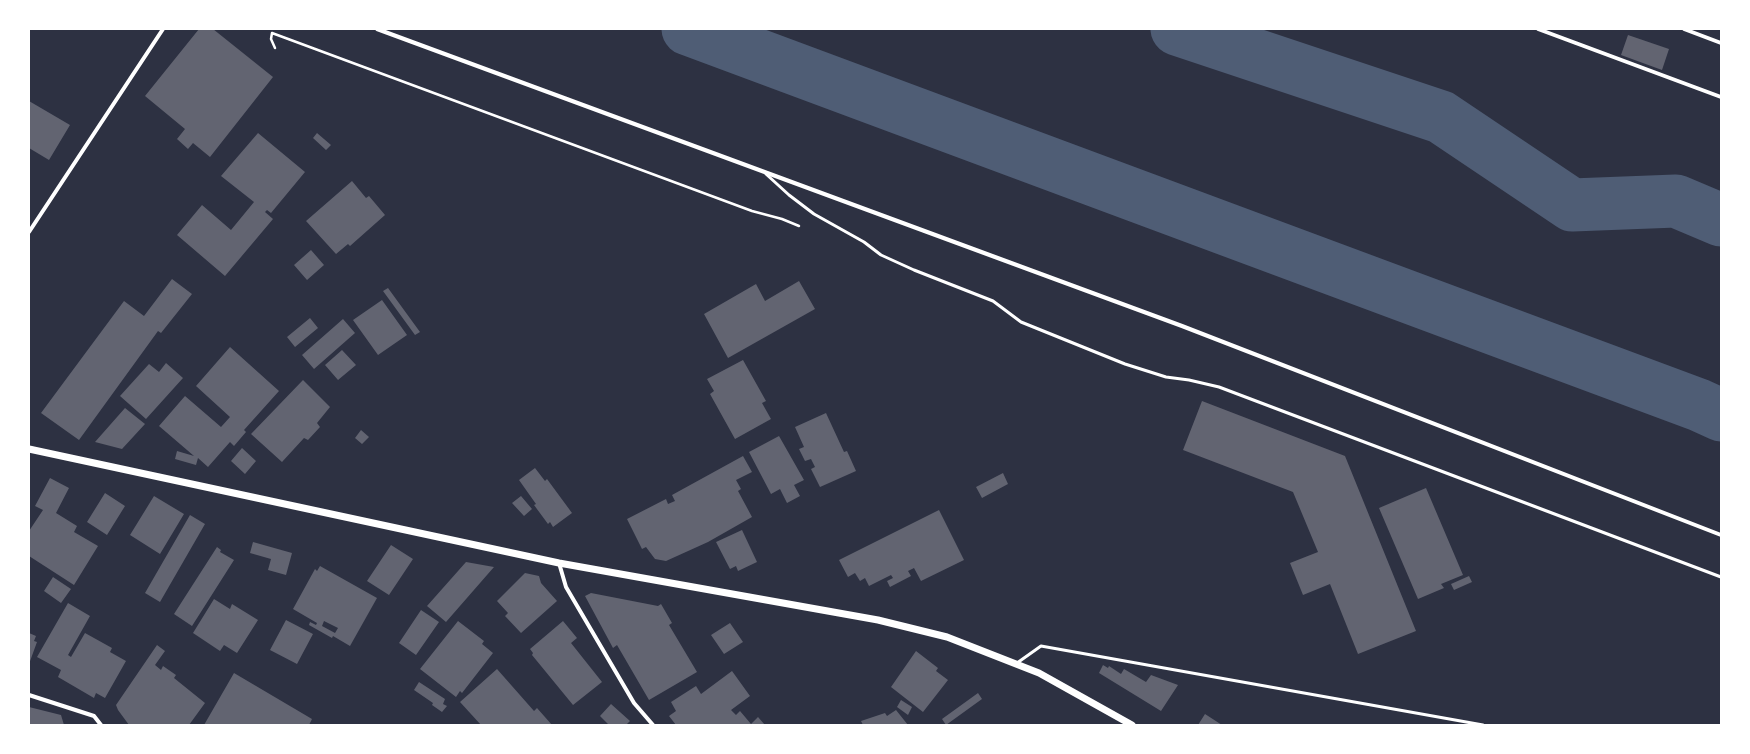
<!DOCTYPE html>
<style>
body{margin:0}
#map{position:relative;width:1750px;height:754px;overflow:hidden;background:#2d3142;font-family:"IBM Plex Sans",sans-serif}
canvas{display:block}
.frame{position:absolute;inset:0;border:30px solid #fff;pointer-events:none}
</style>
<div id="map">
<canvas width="1750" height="754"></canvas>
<div class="frame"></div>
</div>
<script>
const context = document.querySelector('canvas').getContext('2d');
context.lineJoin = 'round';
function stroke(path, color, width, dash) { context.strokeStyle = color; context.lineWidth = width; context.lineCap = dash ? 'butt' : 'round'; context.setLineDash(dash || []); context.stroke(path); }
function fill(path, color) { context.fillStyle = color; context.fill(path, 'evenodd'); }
stroke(new Path2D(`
 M688,29L1699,405L1721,415
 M1177,29L1441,117L1572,205L1676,201L1721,220`), '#4f5d75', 53);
fill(new Path2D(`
 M199,29H213L273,77L210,157L193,143L188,149L177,139L185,129L145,96Z
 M1628,35L1669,49L1662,70L1621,55Z
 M29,101L70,125L49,160L29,148Z
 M258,133L305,172L271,213L267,210L265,212L273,219L225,276L177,235L202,205L231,230L254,202L221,176Z
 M317,133L331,145L326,150L313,138Z
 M352,181L366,198L369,196L385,215L350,246L348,244L336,254L306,221Z
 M311,250L324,265L307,280L294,265Z
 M172,279L192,294L161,333L158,331L79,440L41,413L124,301L144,316Z
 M799,281L815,309L728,358L704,314L756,284L765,301Z
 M388,288L420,332L415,335L383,291Z
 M382,300L407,335L378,355L353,320Z
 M310,318L318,328L295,347L287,337Z
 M343,319L355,333L314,369L302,355Z
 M230,347L279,391L244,430L246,432L234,446L230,442L208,467L198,458L196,465L175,459L177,451L194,456L159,426L185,396L221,427L230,417L196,386Z
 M342,350L356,365L338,380L325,365Z
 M743,360L766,401L762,403L771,419L735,439L710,394L714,391L707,379Z
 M166,363L183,378L146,419L120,396L149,364L159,372Z
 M303,380L330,407L317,423L320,427L308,440L304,438L282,462L251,434Z
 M1202,401L1345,456L1416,631L1358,654L1330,584L1303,595L1290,563L1318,552L1293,492L1183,450Z
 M125,408L145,424L122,449L95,442Z
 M826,413L844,452L847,451L856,471L820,487L811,469L815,467L811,459L805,461L799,449L804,447L795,427Z
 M361,430L369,437L362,444L355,438Z
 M779,436L804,480L794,485L800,496L787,503L780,489L771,494L749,452Z
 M242,448L256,461L245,474L231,461Z
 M743,456L752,472L736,480L741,489L738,491L752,517L708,542L666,561L655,559L646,547L642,549L627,519L666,499L668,504L675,501L672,495Z
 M535,468L545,481L547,479L572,513L553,527L550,522L548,524L534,505L536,504L519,480Z
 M1003,473L1008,484L982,498L976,487Z
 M50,478L69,488L56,513L77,526L74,532L98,546L74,585L29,556V531L43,510L35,506Z
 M1426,488L1463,575L1441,584L1444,588L1418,599L1379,508Z
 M105,493L125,506L107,535L87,522Z
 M154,496L184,514L160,554L130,535Z
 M521,496L532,509L524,516L512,503Z
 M939,510L964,560L921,581L914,568L908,571L911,576L890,587L887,581L893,578L891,575L869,586L865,578L860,581L855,573L848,577L839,560Z
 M190,515L205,524L160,602L145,593Z
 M742,530L757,562L738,571L736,566L730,569L716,542Z
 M253,542L292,553L286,575L268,570L271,559L250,553Z
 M391,545L413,559L389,595L367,581Z
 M217,547L221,550L220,552L234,560L192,626L174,614Z
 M466,562L494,567L446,622L427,606Z
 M320,566L377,598L350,646L333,636L332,638L309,625L310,622L316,625L317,623L293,609L315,569L317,571ZM324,621L338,628L335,633L322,626Z
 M525,573L539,576L541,583L557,601L521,633L505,616L508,613L497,601Z
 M1469,576L1472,582L1454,590L1451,584Z
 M53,577L71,589L61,603L44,591Z
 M591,593L658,606L661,604L672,623L669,625L697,672L649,700L617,645L613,648L585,596Z
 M214,599L230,609L232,604L258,620L237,653L224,645L220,651L193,633Z
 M68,603L90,616L68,655L71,657L85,633L112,648L110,652L126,661L105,698L96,693L94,698L58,677L61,670L37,657Z
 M421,610L439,622L416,655L399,643Z
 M286,620L313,634L297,664L270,650Z
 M458,621L484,641L482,644L493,653L462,693L460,691L456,697L420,669Z
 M563,621L577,638L571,643L602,682L573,705L532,655L533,653L530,649Z
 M730,623L743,642L724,654L711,635Z
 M29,633L36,636L34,641L37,642L29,664Z
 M157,645L165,651L155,665L161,670L163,666L176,675L174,678L205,703L189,725H129L118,710L116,705Z
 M916,651L938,668L936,671L948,680L923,712L891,687Z
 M1103,665L1108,668L1109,666L1121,674L1124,669L1146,682L1151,675L1178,685L1161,711L1099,673Z
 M497,669L534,711L537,708L552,725H481L460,702Z
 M732,671L750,696L731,710L736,715L740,711L751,724L758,717L765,725H676L669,716L676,711L671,702L696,686L701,694Z
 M234,673L312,719L309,725H204Z
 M419,682L445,699L443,704L447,706L442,712L432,705L433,703L414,690Z
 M978,693L982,699L946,725L942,719Z
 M901,700L912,707L908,715L897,707Z
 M611,704L630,721L626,725H609L600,716Z
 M29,707L61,715L64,725H29Z
 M896,710L908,725H863L861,721L885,713L887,716Z
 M1205,714L1222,725H1198Z`), '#626471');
stroke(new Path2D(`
 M275,48L271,39L272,33L752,211L782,219L799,226`), '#fff', 2.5);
stroke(new Path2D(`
 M766,174L789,195L814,214L864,242L881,255L914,270L993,301L1021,322L1125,364L1166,377L1189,380L1219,387L1721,577
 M1017,663L1041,646L1483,725`), '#fff', 3);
stroke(new Path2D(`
 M377,29L1182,326L1721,535
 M1538,29L1721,97
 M1684,29L1721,43
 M29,232L163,29
 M559,563L566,587L634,703L653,725
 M29,695L94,716L101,725`), '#fff', 4);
stroke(new Path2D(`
 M29,449L559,563L878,620L947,637L1039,673L1132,725`), '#fff', 7);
</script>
